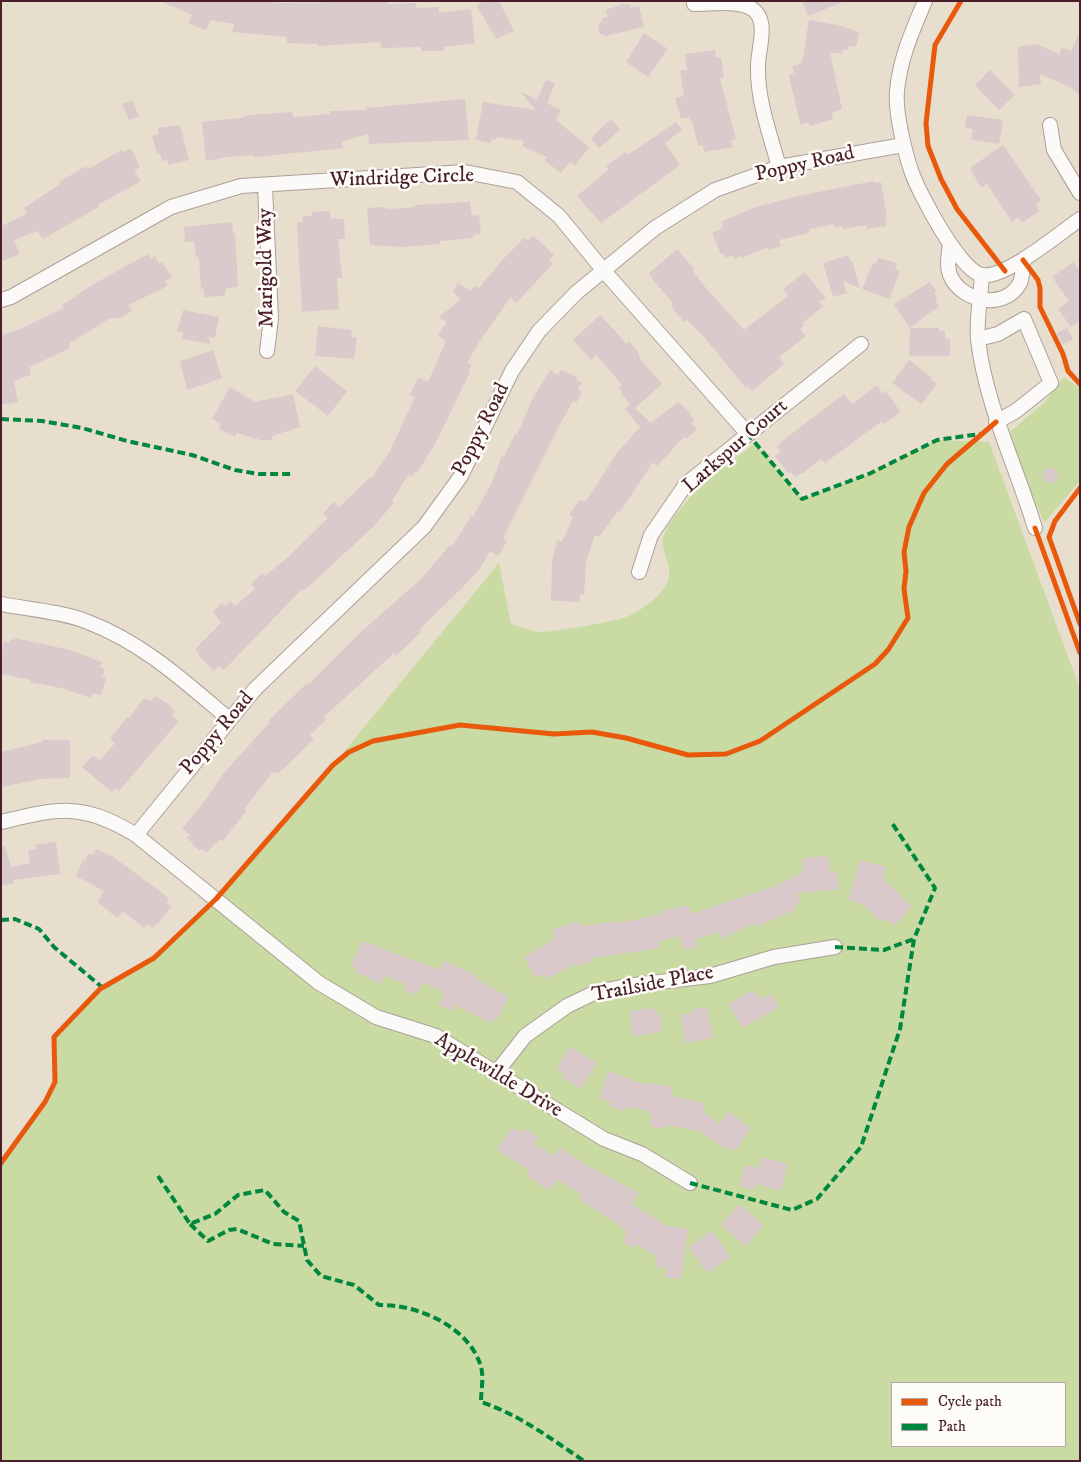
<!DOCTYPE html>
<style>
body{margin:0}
#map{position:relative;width:1081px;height:1462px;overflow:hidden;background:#e8dece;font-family:"IM FELL DW Pica",serif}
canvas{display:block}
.frame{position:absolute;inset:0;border:2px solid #4a1f2b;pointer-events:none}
.legend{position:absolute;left:891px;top:1382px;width:175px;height:65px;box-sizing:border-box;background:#fdfcf7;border:1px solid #b5a4a5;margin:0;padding:6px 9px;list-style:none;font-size:15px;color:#4a1f2b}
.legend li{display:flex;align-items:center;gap:10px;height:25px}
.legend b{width:25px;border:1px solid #b5a4a5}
</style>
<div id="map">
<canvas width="1081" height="1462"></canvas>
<div class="frame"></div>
<ul class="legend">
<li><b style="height:6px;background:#e8590c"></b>Cycle path</li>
<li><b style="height:6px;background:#00873e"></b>Path</li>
</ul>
</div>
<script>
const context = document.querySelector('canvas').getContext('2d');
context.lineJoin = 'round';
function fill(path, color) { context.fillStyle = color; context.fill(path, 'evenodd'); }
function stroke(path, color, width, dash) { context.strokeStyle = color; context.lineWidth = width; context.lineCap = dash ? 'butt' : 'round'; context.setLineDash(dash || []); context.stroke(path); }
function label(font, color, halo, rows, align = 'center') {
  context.font = font + ' "IM FELL DW Pica",serif'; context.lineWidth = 5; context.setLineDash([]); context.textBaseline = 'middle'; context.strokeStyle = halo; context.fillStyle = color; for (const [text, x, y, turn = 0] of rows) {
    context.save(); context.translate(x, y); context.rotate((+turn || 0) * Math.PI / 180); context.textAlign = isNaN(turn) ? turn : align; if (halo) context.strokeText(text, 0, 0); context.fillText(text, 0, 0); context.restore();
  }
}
fill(new Path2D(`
 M1064,377L1080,388V481L1044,523L1007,434L1043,404Z
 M937,440L989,442L1080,689V1461H1V1163L45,1102L55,1082L54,1037L100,989L154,958L216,899L333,765L499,563L511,624C520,627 531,631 540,632C548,633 618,621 626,617C640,612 663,595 668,581C674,560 654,549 668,526C690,491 723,468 755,443L802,499L871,473ZM892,1383H1065V1446H892Z`), '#c9daa3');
fill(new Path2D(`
 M160,1H272L278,3L388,1V4L416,3V8L439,7V13L471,9L475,43L444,47L443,51H421V47L381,48V42L318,46V44L287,43V37L232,32L234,24L211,20L206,30L188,23L192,15Z
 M484,1H499L514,31L496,39L477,6Z
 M802,1H843V2L808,16Z
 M622,4H630L631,8L639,6L644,27L605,36L599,33L598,27L604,17H608L606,10Z
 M809,20L847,27L846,28L859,32L856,47L848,46V50L843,49L842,54L830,52L842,109L832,113L833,119L810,126L809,122L800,124L789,75L794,73L792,66L802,63Z
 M1080,31V95L1070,87L1040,74L1041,84L1019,87L1018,47L1036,44L1059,54L1062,47L1071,51Z
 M644,33L668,49L648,77L626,62Z
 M715,50L716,57H720L722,62L724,78H720L736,139L731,140L733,147L704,152L703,145L698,146L692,121L690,122L689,117L681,119L675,98L684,96L680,70H687L685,54Z
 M990,70L1015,95L999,110L975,85Z
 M546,80L555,83L547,103L561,110L556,120L589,147L575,166L570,162L561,173L544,160L547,157L522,146L524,141L496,137L495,140L491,139V143L476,140L483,102L535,110L521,92L537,100Z
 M465,99L469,140L369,144L368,134L342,142L343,148L336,149L254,157L253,155L228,157L206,161L202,122L240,118L250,115L292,112L293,117L330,114V111L367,110L366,108Z
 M132,100L139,116L129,120L122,104Z
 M967,115L1003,120L999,144L971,140L973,129L965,128Z
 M611,119L620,130L599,148L591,138Z
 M676,122L682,130L665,143L680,165L601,223L577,196L609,169L606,166L626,152L628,155Z
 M180,125L189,160L168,165L167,160L162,161L160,153L157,154L152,136L159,134L158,128Z
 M1003,145L1041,200L1036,203L1039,211L1022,223L1018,217L1012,222L987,184L981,188L970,168Z
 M131,148L140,167L134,170L141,181L98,205L99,207L43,239L37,231L14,240L20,254L1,262V226L27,214L24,208L60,184L59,182L86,166L88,169L122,150L124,152Z
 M874,181L875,183L881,182L887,218H885L886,226L867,229L866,225L843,229L842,226L835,228V224L810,229L809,233L779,240L781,246L769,250L768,247L742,258L741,256L734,259L732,255L726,258L723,253L721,254L712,233L721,229L723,227L721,222L756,207L798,196Z
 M470,202L472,216L479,215L481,234L473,235V238L440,241V244L402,247L370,245L367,208L382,207L389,209L415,207V205Z
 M330,211V218L344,219L345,239H338L342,278H337L339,309L302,312L297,222H303V216H312L311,212Z
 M232,222L233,233H235L238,287L228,288L225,290V296L204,297V289H201L199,257H196L194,242H185L184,227Z
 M533,235L554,255L549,260L553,264L516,303L510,298L478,344L467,363L472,365L468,371L470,372L435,444L417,473L415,472L412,477L408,475L392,501L394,503L373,527L307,588L301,590L228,666L223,670L219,666L214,671L198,655L199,653L195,649L221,623L213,612L222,603L225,606L231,601L235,606L255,589L251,584L262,573L265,576L286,559L328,518L323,513L334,502L339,507L370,477L371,479L390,451L415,397L410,395L418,377L428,382L446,341L438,335L447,322L439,317L460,300L453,291L458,283L470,291L475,286L479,288L504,258L524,238L528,240Z
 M677,249L695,270L693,271L706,288L744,330L788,296L783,289L805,272L826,299L819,301L824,306L802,323L804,326L800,329L806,336L779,357L784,364L752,391L748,386L746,388L704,337L687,320L684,322L674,310L671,305L673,303L652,279L649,273Z
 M148,254L151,259L155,256L159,264L162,262L172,277L165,281L168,286L128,305L132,311L121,317L109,319L70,343V348L30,367V375L14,381L18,402L1,405V335L18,330L64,308L62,305L92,285Z
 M848,255L850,262L852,261L860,288L843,281L847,293L833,297L823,263Z
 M878,258L897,263L895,269L900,271L889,299L862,289L873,263L875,264Z
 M1073,262L1080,270V321L1071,327L1058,309L1069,301L1052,277Z
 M930,282L937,292L934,293L937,298L935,299L939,306L910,328L894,304Z
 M183,310L219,317L215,338L208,337L211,344L182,339L183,332H177Z
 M600,315L626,343L629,341L638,352L640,359L662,384L635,408L651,423L678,402L691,413L690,414L694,420L691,423L697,430L686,439L684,437L657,466L653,462L620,512L618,511L599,537L595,535L586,562L584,595H580L579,602L557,601L551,600L552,561L557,540L562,542L573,517L569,515L579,500L586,501L617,453L640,427L625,409L630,404L621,394L623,392L619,387L622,385L596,355L591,360L573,340Z
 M318,326L352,330L351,337L357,338L354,359L315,356Z
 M910,328H939V331H945V338L950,340V356H909Z
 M1067,328L1073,339L1063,344L1057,333Z
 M213,350L222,378L187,390L180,361Z
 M909,360L932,378L931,380L937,384L921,404L892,383Z
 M315,366L347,391L328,416L295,391Z
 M550,370L558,375L561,370L568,373L578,378L576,380L582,383L578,388L582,393L576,403L573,401L561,422L503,538L507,541L498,556L490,551L479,570L462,588L419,630L421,632L396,656L394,653L324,717L326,720L310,735L314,739L279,773L273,772L244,809L246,811L223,841L220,839L206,853L202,849L200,851L192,844L193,843L187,838L190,835L182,829L207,798L223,774L270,722L268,721L307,683L308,685L362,631L421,579L450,545L452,547L471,516L473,517L492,482L502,456L504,457L515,434L517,435L533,398Z
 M877,385L883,394L886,391L900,411L895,416L884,424L882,421L825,463L821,459L802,474L801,473L795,477L791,472L789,474L775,456L781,452L777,447L781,442L844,394L852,404Z
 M230,387L255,402L293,394L300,427L272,436L273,439L264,441L237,433L235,437L219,429L220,424L212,419Z
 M1047,468L1055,469L1059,475L1054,483L1046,482L1042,475Z
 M15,638L70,650L102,662L100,668L105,669L102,677L106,678L101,695L93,693L91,698L61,688L30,682L31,680L1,674L3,642L10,643L11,639L14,640Z
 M155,696L170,705L169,706L175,711L171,715L179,721L119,791L116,788L112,792L82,767L93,755L100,760L115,743L110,739L127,717L129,718L144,698L151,701Z
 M42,740H70V778L40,779L1,787V752L42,742Z
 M56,842L60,874L13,880L14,883L1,886V846H5L11,867L30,863L28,850L36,849L35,845Z
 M96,849L112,856L165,895L169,900L167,903L171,907L157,925L156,924L152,928L147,924L144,928L123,911L117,918L97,902L104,891L76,876L83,860L85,861L88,854L93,855Z
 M829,856L830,872L837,871L839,889L797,893L801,901L795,905L797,909L756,927L754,923L721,939L719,932L696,939L698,947L683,950L680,936L659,941L660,948L592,958L593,961L578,966L577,963L547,979L545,975L535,977L524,957L555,939L552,930L579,921L580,926L619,921V923L662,914V911L689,905L691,914L775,886L803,872L802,859L804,858Z
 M860,860L886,867L883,879L912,906L895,925L884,919L881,922L863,905L848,900Z
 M362,941L440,970L444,961L478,976L476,979L509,997L496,1021L492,1019L490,1023L456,1005L453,1011L439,1005L444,992L423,982L417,995L403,990L406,984L385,976L381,984L355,972L357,968L351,965Z
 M753,990L757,997L760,995L763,999L771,993L779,1007L743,1028L728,1004Z
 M707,1007L713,1038L685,1043L681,1015L693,1013V1009Z
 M655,1008L656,1014L660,1013L662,1032L632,1036L630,1011Z
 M570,1047L597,1063L581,1089L562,1077L564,1074L557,1068Z
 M609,1071L645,1085L646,1082L673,1087L671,1096L705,1103L703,1112L720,1124L728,1111L751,1128L735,1151L729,1146L727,1150L699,1131L666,1125L665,1129L650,1126L652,1115H648L649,1111L626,1107L624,1112L609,1106L611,1102L599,1098Z
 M511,1128L523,1132L525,1129L538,1137L534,1144L555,1156L560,1147L590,1167L639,1193L632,1204L667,1226L688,1229L681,1279L665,1277L667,1268L655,1267L656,1256L637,1244L634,1248L623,1242L627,1231L579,1199L582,1195L558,1180L549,1190L527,1176L530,1171L497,1150Z
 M761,1157L788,1164L781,1191L756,1184L754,1190L739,1186L745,1165L758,1168Z
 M739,1204L764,1225L746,1246L721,1225Z
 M712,1231L730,1257L707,1273L689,1247Z`), '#dacacb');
const minor = new Path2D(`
 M925,1C912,32 900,58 897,91C895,113 905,153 912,173C920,195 960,271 982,275C1005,279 1060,233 1080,219
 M694,4C711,4 735,0 751,8C770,19 758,48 758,66C757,100 770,134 779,167
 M1050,125L1054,150L1080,193
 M265,186L271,319L267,351
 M950,244C949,254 946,265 950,275C961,302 1005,311 1020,283C1023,276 1023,268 1023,260
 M982,275C981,297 976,319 978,340C986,406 1016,465 1035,528
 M1,300L11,297L171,207L241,186L465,172L517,182L559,216L604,271L747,433
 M978,339L998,334L1024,319L1051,383L1016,411L996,422
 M639,572L651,535L686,484L861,344
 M1,604C28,609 63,612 88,622C143,643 184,681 229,719
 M1,822C59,808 82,802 136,835L319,983L376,1017L436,1036L604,1139L642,1154L690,1183
 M136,835L255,689L424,527L461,476L512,371L539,331L576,293L655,228L715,190L779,167L903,145
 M496,1073L525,1036L567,1006L594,993L626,986L710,976L774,957L835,947`);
stroke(minor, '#aba099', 16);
stroke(minor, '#fcfaf8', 14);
stroke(new Path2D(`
 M1,419L42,421L82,428L127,441L192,455L235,470L259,474H292
 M747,433L802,499L871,473L937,440L980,434
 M1,920L15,919L39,929L54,947L103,988
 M835,947L884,950L914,939
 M158,1176L190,1224L215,1214L238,1195L265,1190L284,1212L299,1221L307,1260L321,1276L354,1285L379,1305C417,1304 470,1327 481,1367C484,1377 481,1391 481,1402C520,1415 550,1438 584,1461
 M690,1183L792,1210L817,1199L861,1147L900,1029L914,939L935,888L892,823
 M190,1224L208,1241L229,1230L237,1229L273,1244L304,1246`), '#00873e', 4, [8, 4]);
stroke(new Path2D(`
 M961,1L935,45L926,123L928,146L941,179L957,209L1005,271
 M1023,260L1038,280L1040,288V307L1063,354L1068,371L1080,384
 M1080,488L1055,521L1049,537L1080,624
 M1035,528L1080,653
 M1,1163L45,1102L55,1082L54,1037L100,989L154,958L216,899L333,765L349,752L373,741L460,725L554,734L592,732L626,738L688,755L726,754L760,741L875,664L888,650L908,618L904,589L906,571L904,552L909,527L924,493L947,464L996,422`), '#e8590c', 5);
label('21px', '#4a1f2b', '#fdfcf7', [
 ["Poppy Road",805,165,-13],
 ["Windridge Circle",402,179,-2],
 ["Marigold Way",267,268,-91],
 ["Poppy Road",482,430,-63],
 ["Larkspur Court",736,447,-41],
 ["Poppy Road",218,734,-50],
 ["Trailside Place",653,985,-11],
 ["Applewilde Drive",498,1076,31]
]);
</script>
